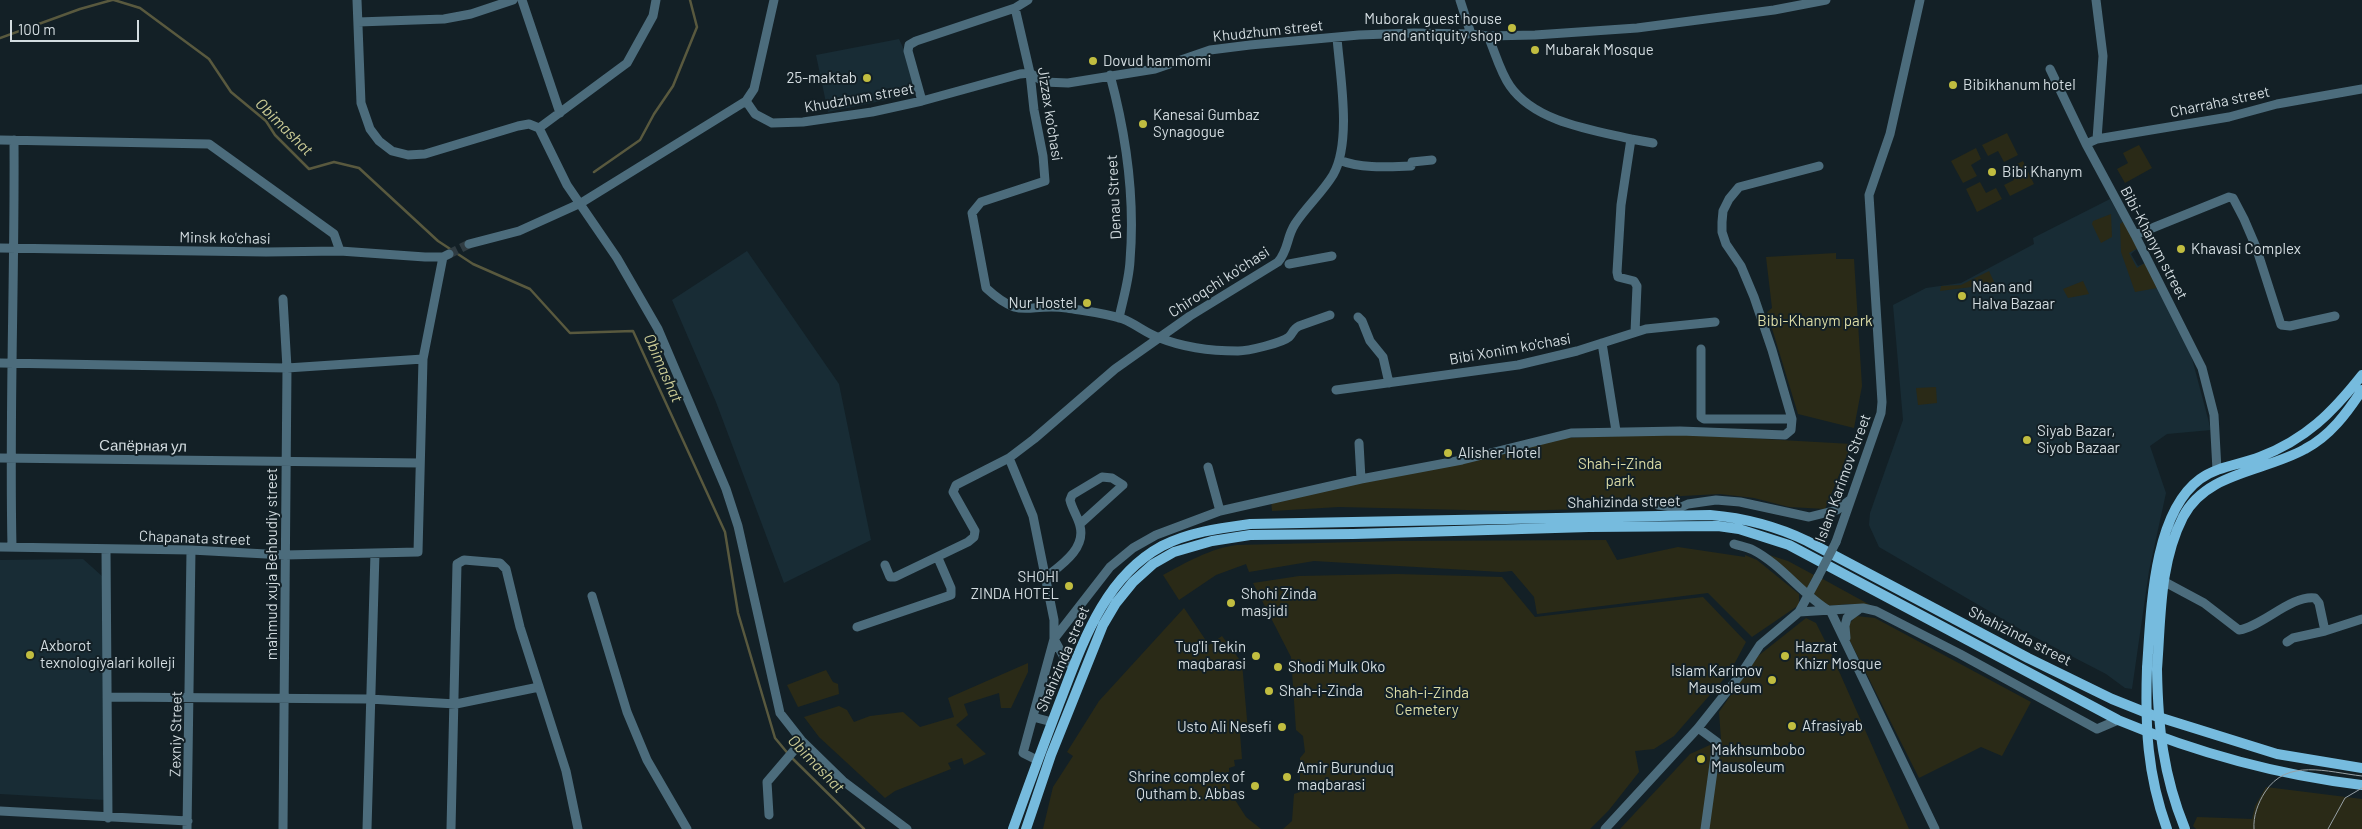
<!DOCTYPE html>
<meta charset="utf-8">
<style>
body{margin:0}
#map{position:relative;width:2362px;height:829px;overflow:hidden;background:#132026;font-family:Barlow,sans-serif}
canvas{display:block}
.scale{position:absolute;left:10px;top:20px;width:129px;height:22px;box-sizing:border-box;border:2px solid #d3dce0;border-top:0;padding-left:6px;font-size:15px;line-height:18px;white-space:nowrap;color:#d3dce0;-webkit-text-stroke:4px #132026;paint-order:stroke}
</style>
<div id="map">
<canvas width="2362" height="829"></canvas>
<div class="scale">100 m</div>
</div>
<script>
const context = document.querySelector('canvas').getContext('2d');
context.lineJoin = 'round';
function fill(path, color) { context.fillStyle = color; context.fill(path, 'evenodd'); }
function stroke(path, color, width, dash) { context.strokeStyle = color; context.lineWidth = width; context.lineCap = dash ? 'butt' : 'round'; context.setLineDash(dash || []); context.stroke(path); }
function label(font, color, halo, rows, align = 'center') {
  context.font = font + ' Barlow,sans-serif'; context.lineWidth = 4; context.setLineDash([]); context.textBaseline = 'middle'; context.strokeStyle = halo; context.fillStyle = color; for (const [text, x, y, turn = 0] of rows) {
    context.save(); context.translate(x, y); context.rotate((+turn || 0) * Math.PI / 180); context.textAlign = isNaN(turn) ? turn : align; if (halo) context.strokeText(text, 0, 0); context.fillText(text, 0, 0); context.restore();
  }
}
fill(new Path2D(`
 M899,39L910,62L915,94L828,112L816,55Z
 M2110,199L2138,248L2131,254L2138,266L2145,263L2190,351L2211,430L2167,434L2150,446L2166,493L2149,571L2132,689L2125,688L2106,674L2025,632L1879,547L1869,525L1870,513L1903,420L1893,305L1926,288L1961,283L2034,244L2033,238Z
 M747,251L839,384L871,540L784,583L716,402L672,300Z
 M83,559L102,576L106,751L105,800L0,794V560Z`), '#182c35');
fill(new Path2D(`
 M2007,133L2018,155L2004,162L1998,151L1988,156L1982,145Z
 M2139,145L2152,168L2125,183L2117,169L2128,163L2123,153Z
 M1976,148L1981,159L1971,165L1977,176L1963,183L1951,161Z
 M2023,161L2034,184L2010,196L2004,185L2014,180L2009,168Z
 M1980,182L1986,193L1996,188L2002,199L1977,212L1966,189Z
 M2111,214L2112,237L2101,243L2092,224L2093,221Z
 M2124,221L2138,248L2129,253L2137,268L2145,263L2157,288L2135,292L2121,252L2120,224Z
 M1836,253V259H1854L1862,386L1854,428L1798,414L1767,312L1772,308L1766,257Z
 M1989,271L1995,284L1940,291L1941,286L1961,285Z
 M2083,281L2089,294L2068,298L2063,289Z
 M1936,387L1937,403L1918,405L1916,388Z
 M1674,434L1852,444L1825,509L1789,507L1754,498L1720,494L1682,496L1624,508L1509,511L1339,507L1272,511L1271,500L1564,438Z
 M1606,540L1617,560L1678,547L1745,557V555L1757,560L1799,594V605L1752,637L1708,593L1537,614L1534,597L1512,571L1501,572L1314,561L1249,572L1246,564L1216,575L1179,600L1163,575C1185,563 1211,548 1237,545L1398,541Z
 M1760,552L1788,561L1814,575L1806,590Z
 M1397,574L1502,577L1535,617L1703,597L1746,642L1730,672L1674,736L1654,749L1635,751L1639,772L1609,810L1590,829H1283L1292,821L1294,794L1300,792V758L1305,752L1303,736L1296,730L1291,657L1253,583L1299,576Z
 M1821,578L1872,606L1849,604L1826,606L1811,595Z
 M1184,608L1209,645L1222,636L1242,663L1248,731L1240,733L1242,759L1234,760L1235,766L1229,768L1230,792L1246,817L1261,829H1043L1053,787L1073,756L1067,752L1099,701Z
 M1856,616L1875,618L2031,702L2002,756L1981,747L1919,778L1850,641L1849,624Z
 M1806,618L1816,623L1830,651L1909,829H1620L1690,754L1721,740L1719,712L1758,656Z
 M1028,663V672L1011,708H1001L999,693L964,704L968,715L956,725L986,754L964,765L962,758L948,763L951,769L895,791L885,798L819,737L804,717L839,706L847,710L854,722L870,716L903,712L920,727L954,717L948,698Z
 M826,670L833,682L838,684L839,694L798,707L787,685Z
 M2266,787L2362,799V829H2196L2193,826L2197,817L2252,819L2255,806Z`), '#2a2a17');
stroke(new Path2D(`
 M114,0L140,8L209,59L231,92L266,121L275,135L309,169L334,162L359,168L438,241L473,264L530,289L570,333L633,331L725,532L738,613L775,738L790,756L864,829
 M0,38L80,9L112,0
 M594,172L640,140L654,114L673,86L697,27L690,0`), '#59593e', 2.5);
stroke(new Path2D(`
 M449,254L469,244`), '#303c42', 9, [9, 4.5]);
stroke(new Path2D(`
 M357,0L361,103L370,129L379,141L392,151L408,155L425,154L518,126L529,124L539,128L567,185L617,258L658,329L726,489L738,526L780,713L802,741L843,781L907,829
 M522,0L560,113
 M1460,0L1471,34
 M2096,0L2103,56L2097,139
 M1015,8L1030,73L1034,110L1043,156L1045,181L981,202L972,213L986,288C1023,322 1026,302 1067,308C1085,311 1105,313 1123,319C1136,324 1147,334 1160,338C1185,348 1212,351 1238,351C1248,351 1282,343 1289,337C1293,333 1293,329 1299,326L1330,315
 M358,22L444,19L471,14L513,0
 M1488,36C1495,52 1500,72 1510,86C1535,122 1592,130 1631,139
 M2050,69L2086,144L2135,235L2202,368L2214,415L2217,470
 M1110,75C1126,134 1135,200 1130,261C1129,280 1123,299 1119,318
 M746,101L755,114L772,123L803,122L872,112L922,101L1020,74L1030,73L1044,82L1068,83L1155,69L1210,50L1250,45L1359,35L1414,33L1471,34L1488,36L1535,35L1637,28L1774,10L1826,0
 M922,101L908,51L909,45L916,41L1015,8L1028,0
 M539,128L627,63L653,16L656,0
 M0,140L209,144L334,234L340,251
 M2086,144L2097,139L2229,117L2277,104L2362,89
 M1339,160C1362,169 1387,167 1411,166L1412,162L1432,160
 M2135,235L2229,197L2233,198L2244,219L2256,247L2281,325L2290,326L2335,316
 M469,244L519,231L581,203L746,101L754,89L774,0
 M0,248L266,252L340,251L425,257H443L449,254
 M1289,264L1332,256
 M283,299L287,368L283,829
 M1358,317L1362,321L1370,341L1383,357L1389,383
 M1635,332L1637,286L1634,281L1618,277L1617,272L1621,205L1631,139L1653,143
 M1602,343L1616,431
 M1701,349V417L1704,419H1792
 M0,363L287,368L423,359
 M1336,390L1518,365L1577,351L1646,329L1715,322
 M1359,443L1361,479
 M0,458L420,463
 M1009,458L1033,516L1054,620V639L1066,661L1073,667
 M1208,467L1220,511
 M1658,505L1679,508L1688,504L1716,500L1740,502L1809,517L1837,510L1851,499
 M1836,542L1881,413L1882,402L1869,195L1890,134L1920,0
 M1734,544C1740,546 1747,547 1753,550C1782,565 1802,595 1831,612L1935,829
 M0,547L191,550L285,555L418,552L423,359L443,257
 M12,547C9,412 15,276 14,140
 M106,550L108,818
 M885,565L890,577H895L968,542L974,537L975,531L953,492L956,485L1009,458L1034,439L1115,369L1190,316L1278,262C1289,249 1286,238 1295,224C1306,207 1322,193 1333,175C1352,142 1340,75 1337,38
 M1045,578C1061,565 1086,549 1080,526C1078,517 1072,509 1070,500L1072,495L1102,477L1112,478L1123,485L1080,524
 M2163,581L2204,603L2239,630C2263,626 2291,595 2315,598L2319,603L2325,631L2362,619
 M592,596L627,712L647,760L687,829
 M1799,612L1863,608L1876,611L1960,654L2097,729L2118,720
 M857,627L951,595V588L938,558
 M1846,638L1845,626L1847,618L1858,610
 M2287,642L2293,638L2325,631
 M107,697L369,699L456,704L539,687
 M1033,717L1052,722
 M1698,728L1717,742L1705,829
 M1037,760L1023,753L1054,639L1110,567L1133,548L1156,535L1220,511L1361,479L1462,460L1571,433L1680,431L1785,435L1791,430L1792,419L1772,350L1754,297L1741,266L1726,244L1722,232V222L1723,211L1729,199L1739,187L1819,166
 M0,811L188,821
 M769,815L767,782L802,741
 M187,829L191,550
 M367,829L375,553
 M451,829L457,564L464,560L500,563L506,569L520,627L566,771L578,829
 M1605,829L1698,728L1741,674L1760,645L1799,612L1818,577`), '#4c6c7c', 9);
stroke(new Path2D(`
 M2147,668C2151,614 2152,514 2200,479C2218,466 2240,465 2260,457C2306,439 2332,413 2362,375
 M2157,669C2161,619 2159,564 2183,517C2206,472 2264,472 2305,449C2330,436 2347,413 2362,390
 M1013,829C1028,787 1043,746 1059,704C1082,645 1103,578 1162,546C1189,532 1221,528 1250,524L1710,515C1745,518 1776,526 1807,541L2028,658L2112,699L2152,715L2277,754L2362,768
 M1026,829L1051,755L1103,625L1116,603L1133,582L1153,564L1174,552L1212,541L1250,535L1353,534L1589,527L1718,526L1739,529L1789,545L2118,720C2197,753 2277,775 2362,785`), '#76bbde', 10);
stroke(new Path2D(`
 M2254,829C2253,816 2258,803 2265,792C2287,758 2327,772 2362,776
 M2328,829L2345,798L2362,788`), '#97a1a6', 1);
stroke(new Path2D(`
 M1818,577L1836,542`), '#4c6c7c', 9);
stroke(new Path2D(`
 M2147,668C2145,726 2147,774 2167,829
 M2157,669C2158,727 2163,775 2185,829`), '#76bbde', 10);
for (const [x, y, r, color] of [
 [1512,28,5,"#c1bd40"],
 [1535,50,5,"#c1bd40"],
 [1093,61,5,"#c1bd40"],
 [867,78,5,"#c1bd40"],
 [1953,85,5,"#c1bd40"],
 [1143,124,5,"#c1bd40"],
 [1992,172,5,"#c1bd40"],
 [2181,249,5,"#c1bd40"],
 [1962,296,5,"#c1bd40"],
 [1087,303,5,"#c1bd40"],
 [2027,440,5,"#c1bd40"],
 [1448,453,5,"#c1bd40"],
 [1069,586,5,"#c1bd40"],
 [1231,603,5,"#c1bd40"],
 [30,655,5,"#c1bd40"],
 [1256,656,5,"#c1bd40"],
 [1785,656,5,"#c1bd40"],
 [1278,667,5,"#c1bd40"],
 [1772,680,5,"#c1bd40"],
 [1269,691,5,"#c1bd40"],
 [1792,726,5,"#c1bd40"],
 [1282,727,5,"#c1bd40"],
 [1701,759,5,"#c1bd40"],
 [1287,777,5,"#c1bd40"],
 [1255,786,5,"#c1bd40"]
]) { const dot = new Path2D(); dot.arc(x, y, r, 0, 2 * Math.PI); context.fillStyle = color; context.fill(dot); stroke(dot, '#132026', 2); }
label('15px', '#d3dce0', '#132026', [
 ["Muborak guest house",1502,19,"right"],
 ["and antiquity shop",1502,36,"right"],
 ["Mubarak Mosque",1545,50],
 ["Dovud hammomi",1103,61],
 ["25-maktab",857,78,"right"],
 ["Bibikhanum hotel",1963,85],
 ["Kanesai Gumbaz",1153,115],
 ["Synagogue",1153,132],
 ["Bibi Khanym",2002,172],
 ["Khavasi Complex",2191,249],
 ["Naan and",1972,287],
 ["Halva Bazaar",1972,304],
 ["Nur Hostel",1077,303,"right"],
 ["Siyab Bazar,",2037,431],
 ["Siyob Bazaar",2037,448],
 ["Alisher Hotel",1458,453],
 ["SHOHI",1059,577,"right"],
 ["ZINDA HOTEL",1059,594,"right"],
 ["Shohi Zinda",1241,594],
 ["masjidi",1241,611],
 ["Axborot",40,646],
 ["texnologiyalari kolleji",40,663],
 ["Tug'li Tekin",1246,647,"right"],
 ["maqbarasi",1246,664,"right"],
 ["Hazrat",1795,647],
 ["Khizr Mosque",1795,664],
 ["Shodi Mulk Oko",1288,667],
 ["Islam Karimov",1762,671,"right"],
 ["Mausoleum",1762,688,"right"],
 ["Shah-i-Zinda",1279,691],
 ["Afrasiyab",1802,726],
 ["Usto Ali Nesefi",1272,727,"right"],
 ["Makhsumbobo",1711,750],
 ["Mausoleum",1711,767],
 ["Amir Burunduq",1297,768],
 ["maqbarasi",1297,785],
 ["Shrine complex of",1245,777,"right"],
 ["Qutham b. Abbas",1245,794,"right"]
], 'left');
label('15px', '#d3dce0', '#132026', [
 ["Khudzhum street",1268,31,-6],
 ["Khudzhum street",859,98,-10],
 ["Charraha street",2220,102,-12],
 ["Jizzax ko'chasi",1050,114,81],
 ["Denau Street",1114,197,-93],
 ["Minsk ko'chasi",225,238,1],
 ["Bibi-Khanym street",2154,243,62],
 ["Chiroqchi ko'chasi",1219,282,-33],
 ["Bibi Xonim ko'chasi",1510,349,-10],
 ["Сапёрная ул",143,446,1],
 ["Islam Karimov Street",1843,478,-70],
 ["Shahizinda street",1624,502,-1],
 ["Chapanata street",195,538,2],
 ["mahmud xuja Behbudiy street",272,564,-90],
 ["Shahizinda street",2020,636,27],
 ["Shahizinda street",1063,659,-67],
 ["Zexniy Street",176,734,-89]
]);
label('15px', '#dcdca6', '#132026', [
 ["Bibi-Khanym park",1815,321],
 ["Shah-i-Zinda",1620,464],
 ["park",1620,481],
 ["Shah-i-Zinda",1427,693],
 ["Cemetery",1427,710]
]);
label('italic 16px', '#cbcb95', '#132026', [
 ["Obimashat",284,127,45],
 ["Obimashat",663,368,66],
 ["Obimashat",816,764,46]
]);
</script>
